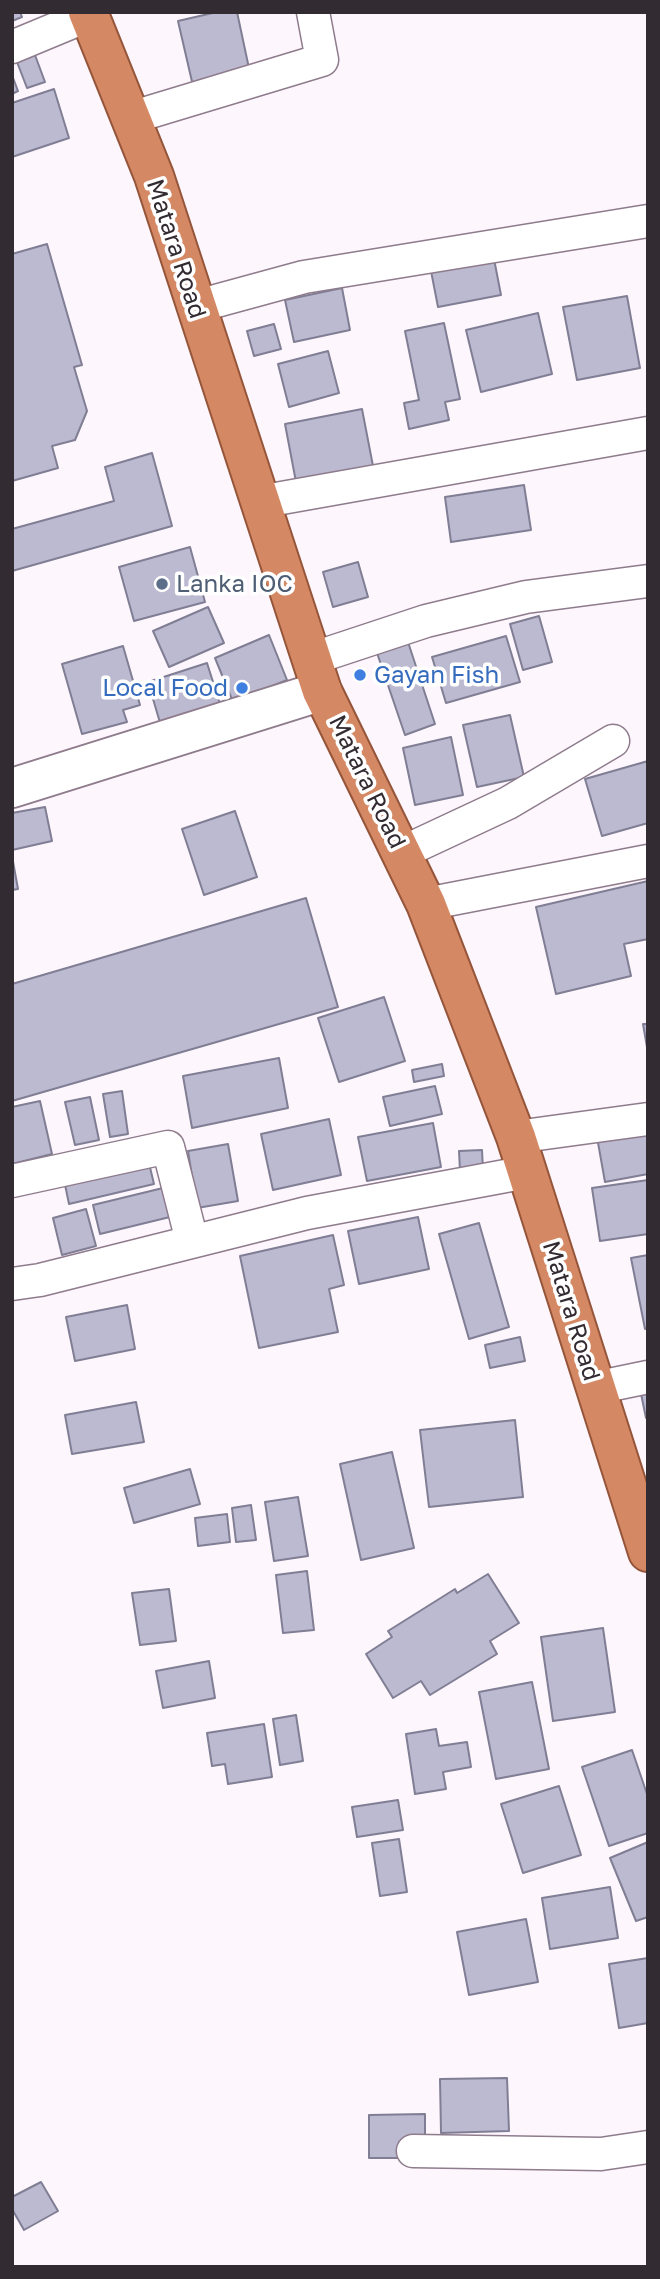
<!DOCTYPE html>
<style>
body{margin:0}
#map{position:relative;width:660px;height:2279px;overflow:hidden;background:#fef6fd;font-family:"Golos Text",sans-serif}
canvas{display:block}
.frame{position:absolute;inset:0;border:14px solid #332b32;pointer-events:none}
</style>
<div id="map">
<canvas width="660" height="2279"></canvas>
<div class="frame"></div>
</div>
<script>
const context = document.querySelector('canvas').getContext('2d');
context.lineJoin = 'round';
function fill(path, color) { context.fillStyle = color; context.fill(path, 'evenodd'); }
function stroke(path, color, width, dash) { context.strokeStyle = color; context.lineWidth = width; context.lineCap = dash ? 'butt' : 'round'; context.setLineDash(dash || []); context.stroke(path); }
function label(font, color, halo, rows, align = 'center') {
  context.font = font + ' "Golos Text",sans-serif'; context.lineWidth = 7; context.setLineDash([]); context.textBaseline = 'middle'; context.strokeStyle = halo; context.fillStyle = color; for (const [text, x, y, turn = 0] of rows) {
    context.save(); context.translate(x, y); context.rotate((+turn || 0) * Math.PI / 180); context.textAlign = isNaN(turn) ? turn : align; if (halo) context.strokeText(text, 0, 0); context.fillText(text, 0, 0); context.restore();
  }
}
const building = new Path2D(`
 M12,12H20L22,17L12,21Z
 M217,12H237L250,73L193,86L178,21Z
 M35,55L45,82L27,88L17,62Z
 M12,75L18,91L12,94Z
 M54,89L69,138L12,157V103Z
 M47,244L82,365L74,367L87,411L75,440L52,446L58,468L12,481V254Z
 M494,259L501,295L438,307L431,271Z
 M342,288L350,330L294,342L285,300Z
 M627,296L640,368L577,380L563,307Z
 M538,313L552,374L481,392L466,330Z
 M444,323L460,399L445,402L449,420L409,429L404,403L419,400L405,331Z
 M274,324L281,349L254,356L247,331Z
 M328,351L339,393L289,407L278,364Z
 M362,409L373,466L296,482L285,424Z
 M152,453L172,526L12,571V529L114,501L105,467Z
 M524,485L531,530L451,542L445,497Z
 M190,547L205,602L134,621L119,567Z
 M358,562L368,597L333,607L323,572Z
 M208,607L224,643L169,667L153,631Z
 M539,616L552,662L523,670L510,624Z
 M269,635L287,680L233,702L215,658Z
 M506,636L520,682L446,703L432,657Z
 M407,639L435,724L405,735L376,650Z
 M123,646L140,705L123,710L127,722L82,734L62,664Z
 M207,663L221,707L161,726L148,682Z
 M510,715L524,777L477,787L463,725Z
 M451,737L463,795L415,805L403,748Z
 M648,761V823L602,836L585,779Z
 M45,807L52,841L12,850V813Z
 M235,811L257,877L204,895L182,829Z
 M12,856L18,889L12,890Z
 M648,881V939L624,944L631,976L556,994L536,907Z
 M306,898L338,1007L12,1101V984Z
 M384,997L405,1061L339,1082L318,1018Z
 M643,1024H648V1053Z
 M279,1058L288,1108L192,1128L183,1076Z
 M442,1064L444,1076L414,1082L412,1070Z
 M435,1086L442,1114L390,1126L383,1097Z
 M122,1091L128,1134L110,1137L103,1094Z
 M90,1097L99,1140L75,1145L65,1102Z
 M40,1101L52,1154L12,1164V1107Z
 M329,1119L341,1175L273,1190L261,1134Z
 M433,1123L441,1167L367,1181L358,1137Z
 M648,1134V1174L605,1182L597,1137Z
 M228,1144L238,1201L197,1208L188,1151Z
 M482,1150L483,1170L460,1171L459,1151Z
 M147,1155L154,1184L69,1204L63,1175Z
 M648,1180V1234L600,1241L592,1188Z
 M163,1188L170,1217L100,1234L93,1205Z
 M86,1209L96,1246L62,1255L53,1218Z
 M418,1217L429,1269L359,1284L348,1231Z
 M479,1223L509,1327L469,1339L439,1234Z
 M333,1235L344,1285L329,1289L338,1332L259,1348L240,1256Z
 M648,1255V1328L645,1329L631,1258Z
 M127,1305L135,1349L75,1361L66,1317Z
 M520,1337L525,1361L490,1368L485,1345Z
 M648,1387V1418H646L640,1389Z
 M136,1402L144,1442L72,1454L65,1415Z
 M515,1420L523,1497L429,1507L420,1430Z
 M392,1452L414,1548L361,1560L340,1464Z
 M190,1469L200,1504L134,1523L124,1488Z
 M298,1497L308,1556L274,1561L265,1502Z
 M251,1505L256,1540L236,1542L232,1508Z
 M227,1514L230,1542L198,1546L195,1518Z
 M307,1571L314,1630L283,1633L276,1575Z
 M488,1574L519,1623L490,1641L497,1654L430,1695L421,1681L393,1698L366,1654L392,1637L388,1631L455,1589L457,1593Z
 M169,1589L176,1641L140,1645L132,1593Z
 M603,1628L615,1712L553,1721L541,1637Z
 M209,1661L215,1698L163,1708L156,1671Z
 M532,1682L549,1769L496,1779L479,1692Z
 M296,1715L303,1761L280,1765L273,1719Z
 M264,1724L272,1777L228,1784L225,1764L212,1766L207,1733Z
 M436,1729L439,1746L467,1742L471,1767L443,1772L446,1789L415,1794L406,1734Z
 M632,1750L648,1797V1833L609,1846L582,1767Z
 M559,1786L581,1855L523,1873L501,1804Z
 M398,1800L403,1830L357,1837L352,1807Z
 M399,1839L407,1892L380,1896L372,1843Z
 M648,1842V1917L636,1921L610,1858Z
 M610,1887L618,1938L550,1949L542,1898Z
 M526,1919L538,1982L469,1995L457,1932Z
 M648,1958V2023L619,2028L609,1964Z
 M507,2078L509,2131L441,2133L440,2079Z
 M425,2114V2141L399,2142V2158H369V2115Z
 M41,2182L58,2211L24,2230L12,2209V2197Z`);
fill(building, '#bcbad1');
stroke(building, '#807e94', 2);
const minor = new Path2D(`
 M12,47L89,15
 M130,118L322,60L313,12
 M194,307L304,277L648,221
 M259,502L648,433
 M311,659L426,621L526,597L648,581
 M401,853L508,803L613,741
 M426,904L648,861
 M516,1137L648,1119
 M12,1181L168,1147L192,1241
 M12,1284L40,1280L307,1213L527,1172
 M595,1388L648,1377
 M413,2151L601,2154L648,2147`);
const tertiary = new Path2D(`
 M12,788L322,691`);
const trunk = new Path2D(`
 M88,12L154,176L322,691L426,904L516,1137L648,1552`);
stroke(minor, '#8e7c8d', 35);
stroke(tertiary, '#8e7c8d', 42);
stroke(trunk, '#95553a', 42);
stroke(minor, '#fff', 32);
stroke(tertiary, '#fff', 38);
stroke(trunk, '#d48864', 38);
for (const [x, y, r, color] of [
 [162,584,7,"#5c6f8a"],
 [360,675,7,"#3f7fe0"],
 [242,688,7,"#3f7fe0"]
]) { const dot = new Path2D(); dot.arc(x, y, r, 0, 2 * Math.PI); context.fillStyle = color; context.fill(dot); stroke(dot, '#fff', 2.5); }
label('24px', '#332b32', '#fff', [
 ["Matara Road",176,249,72],
 ["Matara Road",367,782,64],
 ["Matara Road",571,1311,73]
]);
label('24px', '#4e5e75', '#fff', [
 ["Lanka IOC",176,584]
], 'left');
label('24px', '#366cbe', '#fff', [
 ["Gayan Fish",374,675],
 ["Local Food",228,688,"right"]
], 'left');
</script>
